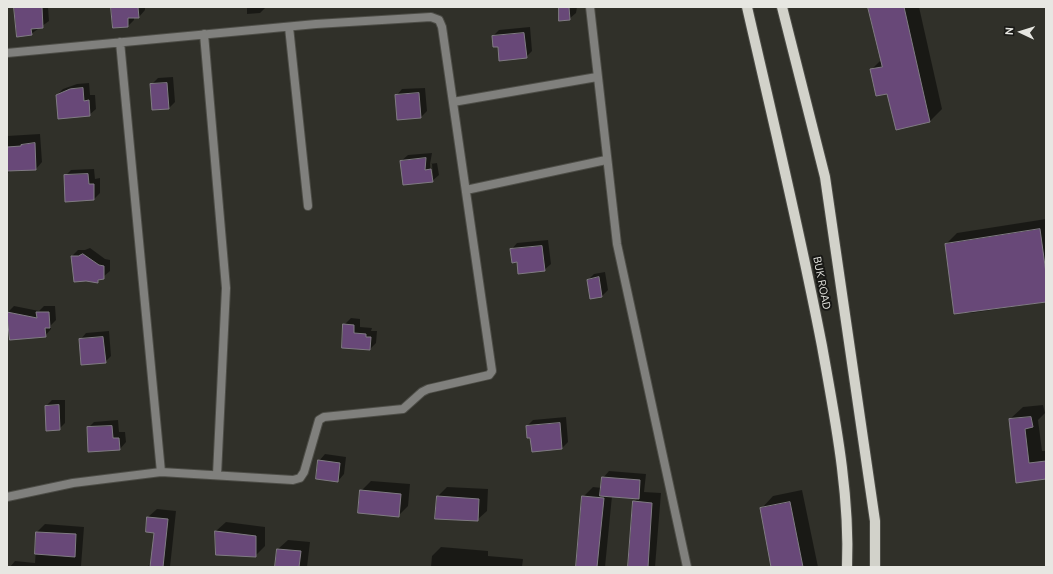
<!DOCTYPE html>
<style>
body{margin:0}
#map{position:relative;width:1053px;height:574px;overflow:hidden;background:#303029;font-family:Ubuntu,sans-serif}
canvas{display:block}
.frame{position:absolute;inset:0;border:8px solid #e7e7e2;pointer-events:none}
.north{position:absolute;left:1001px;top:12px;width:40px;height:40px;-webkit-text-stroke:3px #181815;paint-order:stroke;rotate:274deg;font-size:11px;font-weight:700;line-height:16px;text-align:center;color:#e7e7e2}
.north::after{content:'';display:block;margin:auto;width:14px;height:18px;background:#e7e7e2;clip-path:polygon(50% 0,100% 100%,50% 72%,0 100%)}
</style>
<div id="map">
<canvas width="1053" height="574"></canvas>
<div class="frame"></div>
<div class="north">N</div>
</div>
<script>
const context = document.querySelector('canvas').getContext('2d');
context.lineJoin = 'round';
function fill(path, color) { context.fillStyle = color; context.fill(path, 'evenodd'); }
function stroke(path, color, width, dash) { context.strokeStyle = color; context.lineWidth = width; context.lineCap = dash ? 'butt' : 'round'; context.setLineDash(dash || []); context.stroke(path); }
function label(font, color, halo, rows, align = 'center') {
  context.font = font + ' Ubuntu,sans-serif'; context.lineWidth = 4; context.setLineDash([]); context.textBaseline = 'middle'; context.strokeStyle = halo; context.fillStyle = color; for (const [text, x, y, turn = 0] of rows) {
    context.save(); context.translate(x, y); context.rotate((+turn || 0) * Math.PI / 180); context.textAlign = isNaN(turn) ? turn : align; if (halo) context.strokeText(text, 0, 0); context.fillText(text, 0, 0); context.restore();
  }
}
fill(new Path2D(`
 M15,7H48L49,21L31,34Z
 M112,7H145V10L139,17H134V20L128,26Z
 M247,7H266L260,13L247,14Z
 M560,7H577L576,13L569,19Z
 M869,7H919L942,109L930,121L888,93L871,70L881,60Z
 M530,27L532,51L526,57L498,46L493,36L499,30Z
 M173,77L175,102L169,108L151,85L158,78Z
 M89,83L90,95H95L96,109L89,115L57,95L63,89L77,84Z
 M425,88L427,111L421,117L396,96L402,89Z
 M40,134L42,162L36,169L11,170L7,174V136Z
 M432,153L430,164L437,163L439,175L432,181L401,161L408,155ZM430,164H432L433,177H431Z
 M94,169L95,179L100,178V193L94,199L65,176L71,170Z
 M1046,219V302L971,313H954L946,244L957,233Z
 M548,240L551,264L544,270L517,261L511,250L517,243Z
 M90,248L105,259L110,260V271L97,282L86,280L74,281L72,256L78,250H85Z
 M605,272L608,290L602,296L588,280L594,274Z
 M14,306L39,311L44,306H55L56,320L51,325V329L45,336L11,339L8,312Z
 M351,318L360,319V327L372,328L371,331H377L376,343L370,349L344,325Z
 M109,331L111,356L105,362L80,340L86,333Z
 M52,400H65V423L59,429L46,406Z
 M1043,405L1045,413L1038,420L1042,451H1046V478L1017,482L1010,419L1023,407Z
 M566,417L568,442L562,448L531,437L527,426L533,420Z
 M118,420L119,432H125L126,442L120,449L88,428L94,422Z
 M325,454L346,457L344,474L338,481L319,461Z
 M609,471L646,474L644,492L661,493L655,567H628L634,502L638,498L612,496L605,567H577L583,497L593,487L602,488L603,478Z
 M371,481L410,484L408,506L398,516L361,491Z
 M447,487L488,489L487,511L477,520L438,496Z
 M802,490L818,567H772L761,509L773,496Z
 M157,509L176,511L170,567H147L152,562L155,532L148,517Z
 M226,522L265,527V546L255,556L216,531Z
 M45,524L84,527L81,566L82,567H10L15,561L35,563L37,532Z
 M288,540L310,542L307,567H276L278,549Z
 M441,547L488,551V556L523,559L522,567H431L432,556Z`), '#0007');
const building = new Path2D(`
 M14,7H42L43,28L31,29L32,35L17,37Z
 M111,7H138L139,18H128V27L113,28Z
 M559,7H569L570,20L559,21Z
 M868,7H904L930,122L896,130L887,94L876,96L870,69L882,67Z
 M524,33L527,58L499,61L498,47H493L492,36Z
 M167,83L169,109L152,110L150,84Z
 M83,88L84,101L89,100L90,116L58,119L56,95L70,89Z
 M419,93L421,118L397,120L395,95Z
 M35,143L36,170L7,171V147L21,146V145Z
 M426,158L425,170L431,169L433,182L403,185L400,161Z
 M88,174L89,184H94V200L65,202L64,175Z
 M1040,229L1046,273V302L954,314L945,244Z
 M542,246L545,271L518,274L517,262L512,263L510,249Z
 M83,254L99,265L104,266V279L98,280V283L86,281L74,282L71,256H78Z
 M599,277L602,297L590,299L587,280Z
 M7,312L37,318L36,312H49L50,328H45L46,337L10,340Z
 M343,324L354,325V333L366,334V337H371L370,350L342,348Z
 M103,337L106,363L81,365L79,339Z
 M59,405L60,430L46,431L45,406Z
 M1031,417L1033,427L1025,429L1029,463L1046,461V479L1016,483L1009,419Z
 M560,423L562,449L532,452L530,438H527L526,426Z
 M112,426L113,438H119L120,450L88,452L87,427Z
 M318,460L340,463L338,482L316,479Z
 M602,477L640,480L639,499L600,496Z
 M360,490L401,494L399,517L358,513Z
 M437,496L479,499L478,521L435,519Z
 M582,496L604,498L597,567H576Z
 M633,501L652,503L648,567H628Z
 M790,502L803,567H771L760,508Z
 M147,517L168,519L163,567H150L154,533L146,532Z
 M215,531L256,536V557L216,555Z
 M36,532L76,534L75,557L35,554Z
 M277,549L301,551L299,567H275Z`);
fill(building, '#684878');
stroke(building, '#807b83', 1);
const minor = new Path2D(`
 M590,7L617,244L687,567
 M289,27L308,206
 M204,34L226,288L217,475
 M120,42L161,472
 M7,53L316,24L431,17L439,20L442,27L492,371L489,375L428,389L422,392L403,409L324,417L319,420L304,472L300,478L293,480L161,472L73,483L7,497
 M453,102L597,77
 M466,190L606,160`);
const primary = new Path2D(`
 M747,7C773,120 800,232 822,346C835,419 850,493 847,567
 M782,7L825,177L875,521V567`);
stroke(minor, '#4d4d47', 10);
stroke(primary, '#4d4d47', 12);
stroke(minor, '#80807d', 8);
stroke(primary, '#d2d2ca', 10);
label('11px', '#e7e7e2', '#181815', [
 ["BUK ROAD",822,283,79]
]);
</script>
